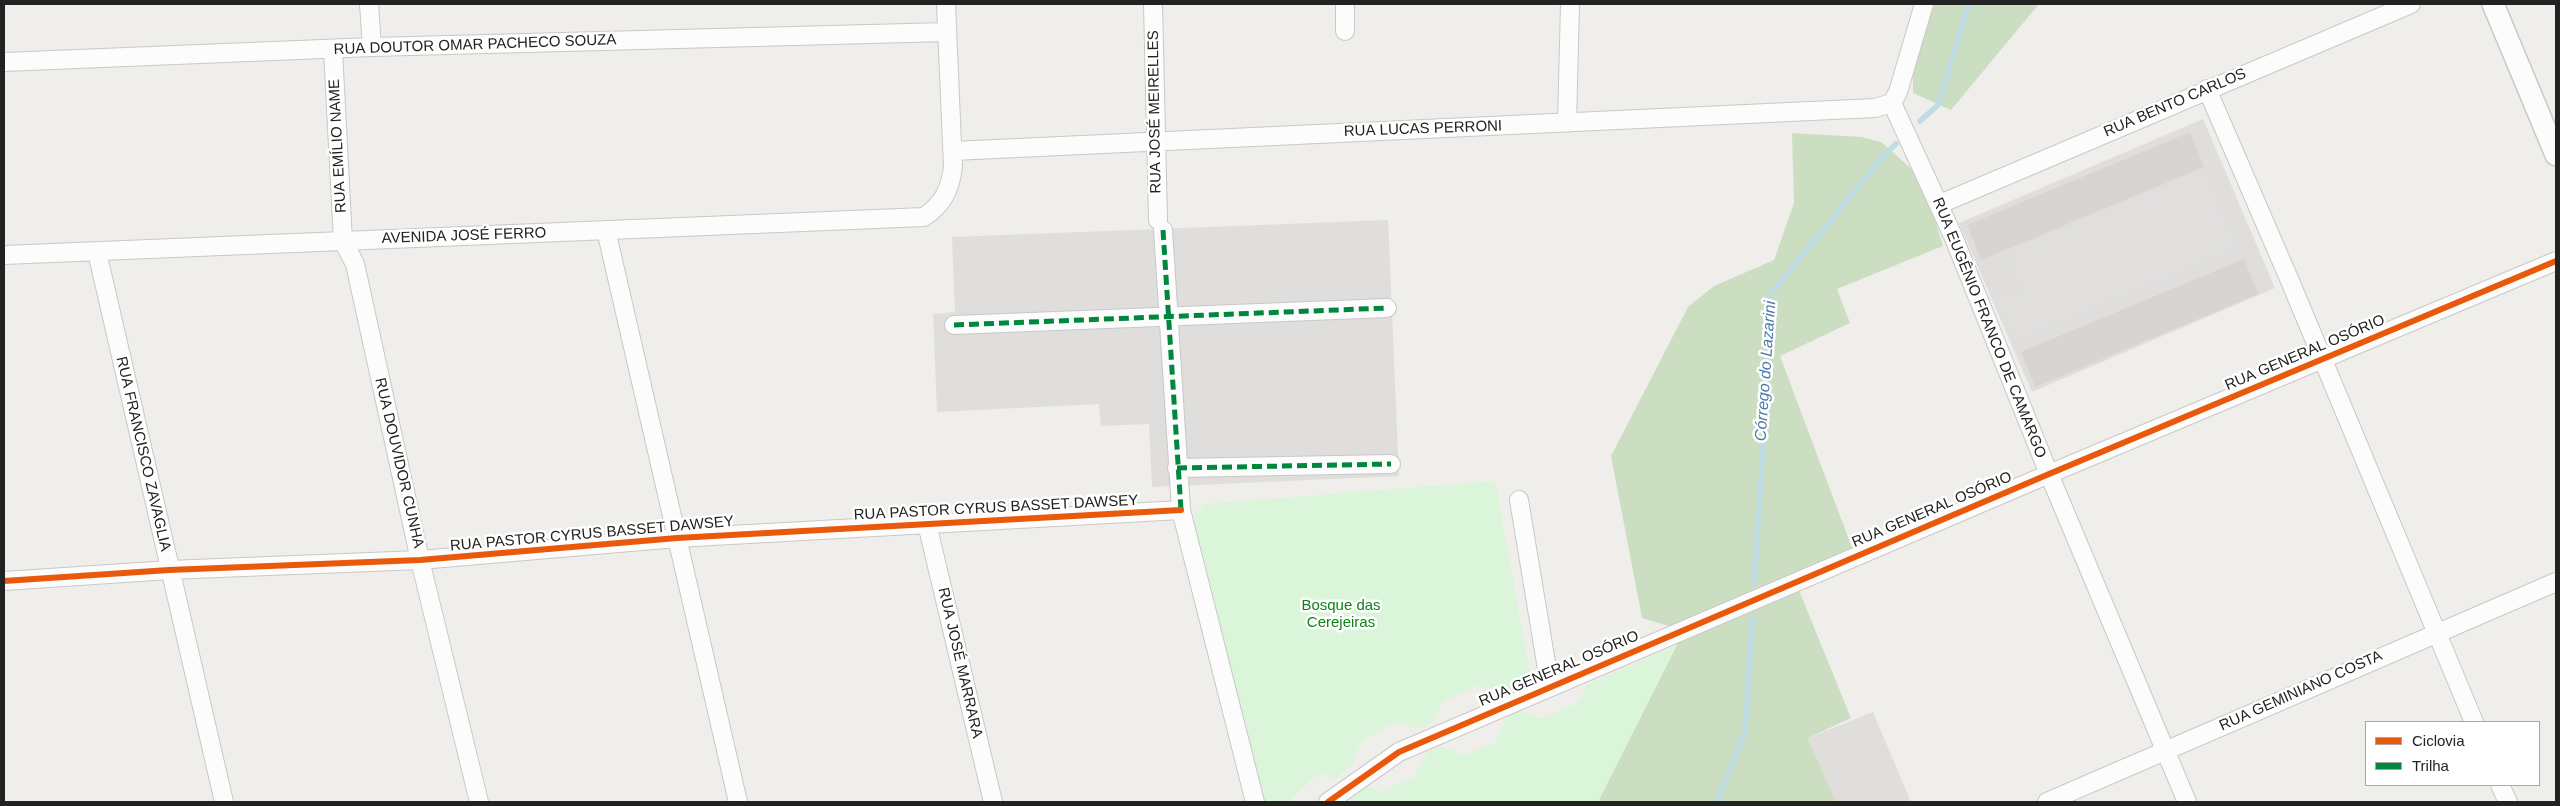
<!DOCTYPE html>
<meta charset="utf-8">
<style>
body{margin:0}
#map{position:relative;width:2560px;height:806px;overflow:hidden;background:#f0eeeb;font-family:Arial,sans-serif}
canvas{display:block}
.frame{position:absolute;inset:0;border:5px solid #222;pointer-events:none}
.legend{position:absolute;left:2365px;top:721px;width:175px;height:65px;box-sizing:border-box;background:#fff;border:1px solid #a7a7a7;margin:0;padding:6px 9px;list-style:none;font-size:15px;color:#222}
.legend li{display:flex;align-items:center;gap:10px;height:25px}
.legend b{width:25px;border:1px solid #a7a7a7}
</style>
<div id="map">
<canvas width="2560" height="806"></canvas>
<div class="frame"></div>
<ul class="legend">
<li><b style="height:6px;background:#e8590c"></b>Ciclovia</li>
<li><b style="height:6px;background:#00873e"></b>Trilha</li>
</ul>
</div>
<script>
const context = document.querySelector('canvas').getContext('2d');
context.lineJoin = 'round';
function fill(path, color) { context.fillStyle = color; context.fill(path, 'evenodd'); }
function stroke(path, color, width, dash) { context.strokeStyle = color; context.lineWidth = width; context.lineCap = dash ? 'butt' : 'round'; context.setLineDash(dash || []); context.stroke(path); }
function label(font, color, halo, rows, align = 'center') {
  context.font = font + ' Arial,sans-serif'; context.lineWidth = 5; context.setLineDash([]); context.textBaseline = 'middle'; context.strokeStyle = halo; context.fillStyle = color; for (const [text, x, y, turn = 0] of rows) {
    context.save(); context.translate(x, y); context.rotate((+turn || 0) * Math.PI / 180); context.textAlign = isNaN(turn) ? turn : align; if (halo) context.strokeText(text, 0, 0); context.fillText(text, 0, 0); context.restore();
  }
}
fill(new Path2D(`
 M2203,119L2275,288L2032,392L1959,223Z
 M1388,220L1399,476L1152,487L1149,424L1101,426L1099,404L937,412L933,314L955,312L952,237Z
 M1873,712L1911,802H1836L1808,738Z`), '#dfdedc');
fill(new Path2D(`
 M1931,4H2039L1951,110L1913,93V73Z
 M1792,133L1862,137L1881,142L1915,172L1930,205L1943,246L1837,289L1850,323L1780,356L1854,553L1672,627L1642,618L1611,456L1688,307L1714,286L1774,260L1794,203Z
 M1796,583L1851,718L1808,738L1836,802H1598L1685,629Z`), '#cbdec1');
fill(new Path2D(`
 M1495,481L1530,673L1525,684L1498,695L1479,685L1443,701L1433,722L1416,729L1399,721L1362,741L1352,765L1335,779L1319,773L1288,802H1260L1194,527L1195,514L1204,504Z
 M1677,645L1598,802H1350V796L1367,786L1381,792L1414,776L1427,753L1441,746L1464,755L1495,743L1505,720L1519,709L1540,719L1579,702L1587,685Z`), '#daf5da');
fill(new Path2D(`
 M2204,170L2236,248L2015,340L1998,301L2023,290L2007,252Z`), '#e0dfde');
stroke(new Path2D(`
 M1920,121L1938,105L1969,4
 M1754,584L1763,450L1768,297L1886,153L1896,144
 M1717,802L1745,732L1752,618`), '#bfdbe3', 5.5);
fill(new Path2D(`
 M2190,132L2204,167L1981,260L1967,225Z
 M2244,259L2258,294L2035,387L2021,352Z`), '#d7d4d2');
const minor = new Path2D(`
 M369,4L372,47
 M1153,4L1158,220
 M1345,4V31
 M333,50L343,241L355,264L420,560L479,802
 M4,62L372,47L947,32
 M2207,89L2290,281L2474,722
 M1892,103L1953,236L2049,474L2187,802
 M1892,103L1898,92L1924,4
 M1567,123L1570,4
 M953,151L1875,108L1892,103
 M1940,204L2411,4
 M606,230L738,802
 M1163,230L1181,510L1255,802
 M97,252L224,802
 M4,255L924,217C943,204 950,190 953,167L946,4
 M954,325L1387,308
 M1177,468L1391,464
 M1519,500L1550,687
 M927,524L993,802
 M4,581L169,570L420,560L677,538L1181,510
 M2500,785L2508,802
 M1328,802L1399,752L2049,474L2556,261
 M2047,802L2556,582`);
const tertiary = new Path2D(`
 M2493,4L2556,155`);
stroke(minor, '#c9c8c7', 20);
stroke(tertiary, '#c9c8c7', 24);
stroke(minor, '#fdfcfc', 18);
stroke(tertiary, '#fdfcfc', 21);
stroke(new Path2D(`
 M1163,230L1181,510
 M954,325L1387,308
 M1177,468L1391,464`), '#00873e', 5, [10, 5]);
stroke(new Path2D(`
 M4,581L169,570L420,560L677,538L1181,510
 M1328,802L1399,752L2049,474L2556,261`), '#e8590c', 6);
label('15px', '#222', '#fff', [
 ["RUA DOUTOR OMAR PACHECO SOUZA",475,45,-2],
 ["RUA BENTO CARLOS",2175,103,-23],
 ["RUA JOSÉ MEIRELLES",1155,112,-91],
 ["RUA LUCAS PERRONI",1423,129,-2],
 ["RUA EMÍLIO NAME",338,146,-93],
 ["AVENIDA JOSÉ FERRO",464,236,-2],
 ["RUA EUGÊNIO FRANCO DE CAMARGO",1989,328,68],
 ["RUA GENERAL OSÓRIO",2305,353,-23],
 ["RUA FRANCISCO ZAVAGLIA",143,454,77],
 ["RUA DOUVIDOR CUNHA",399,463,77],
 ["RUA PASTOR CYRUS BASSET DAWSEY",996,508,-3],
 ["RUA GENERAL OSÓRIO",1932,510,-23],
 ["RUA PASTOR CYRUS BASSET DAWSEY",592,534,-5],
 ["RUA JOSÉ MARRARA",960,663,77],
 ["RUA GENERAL OSÓRIO",1559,669,-23],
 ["RUA GEMINIANO COSTA",2301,691,-24]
]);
label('15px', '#0c8416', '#fff', [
 ["Bosque das",1341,606],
 ["Cerejeiras",1341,623]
]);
label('italic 16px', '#4a7aab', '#fff', [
 ["Córrego do Lazarini",1766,371,-86]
]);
</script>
